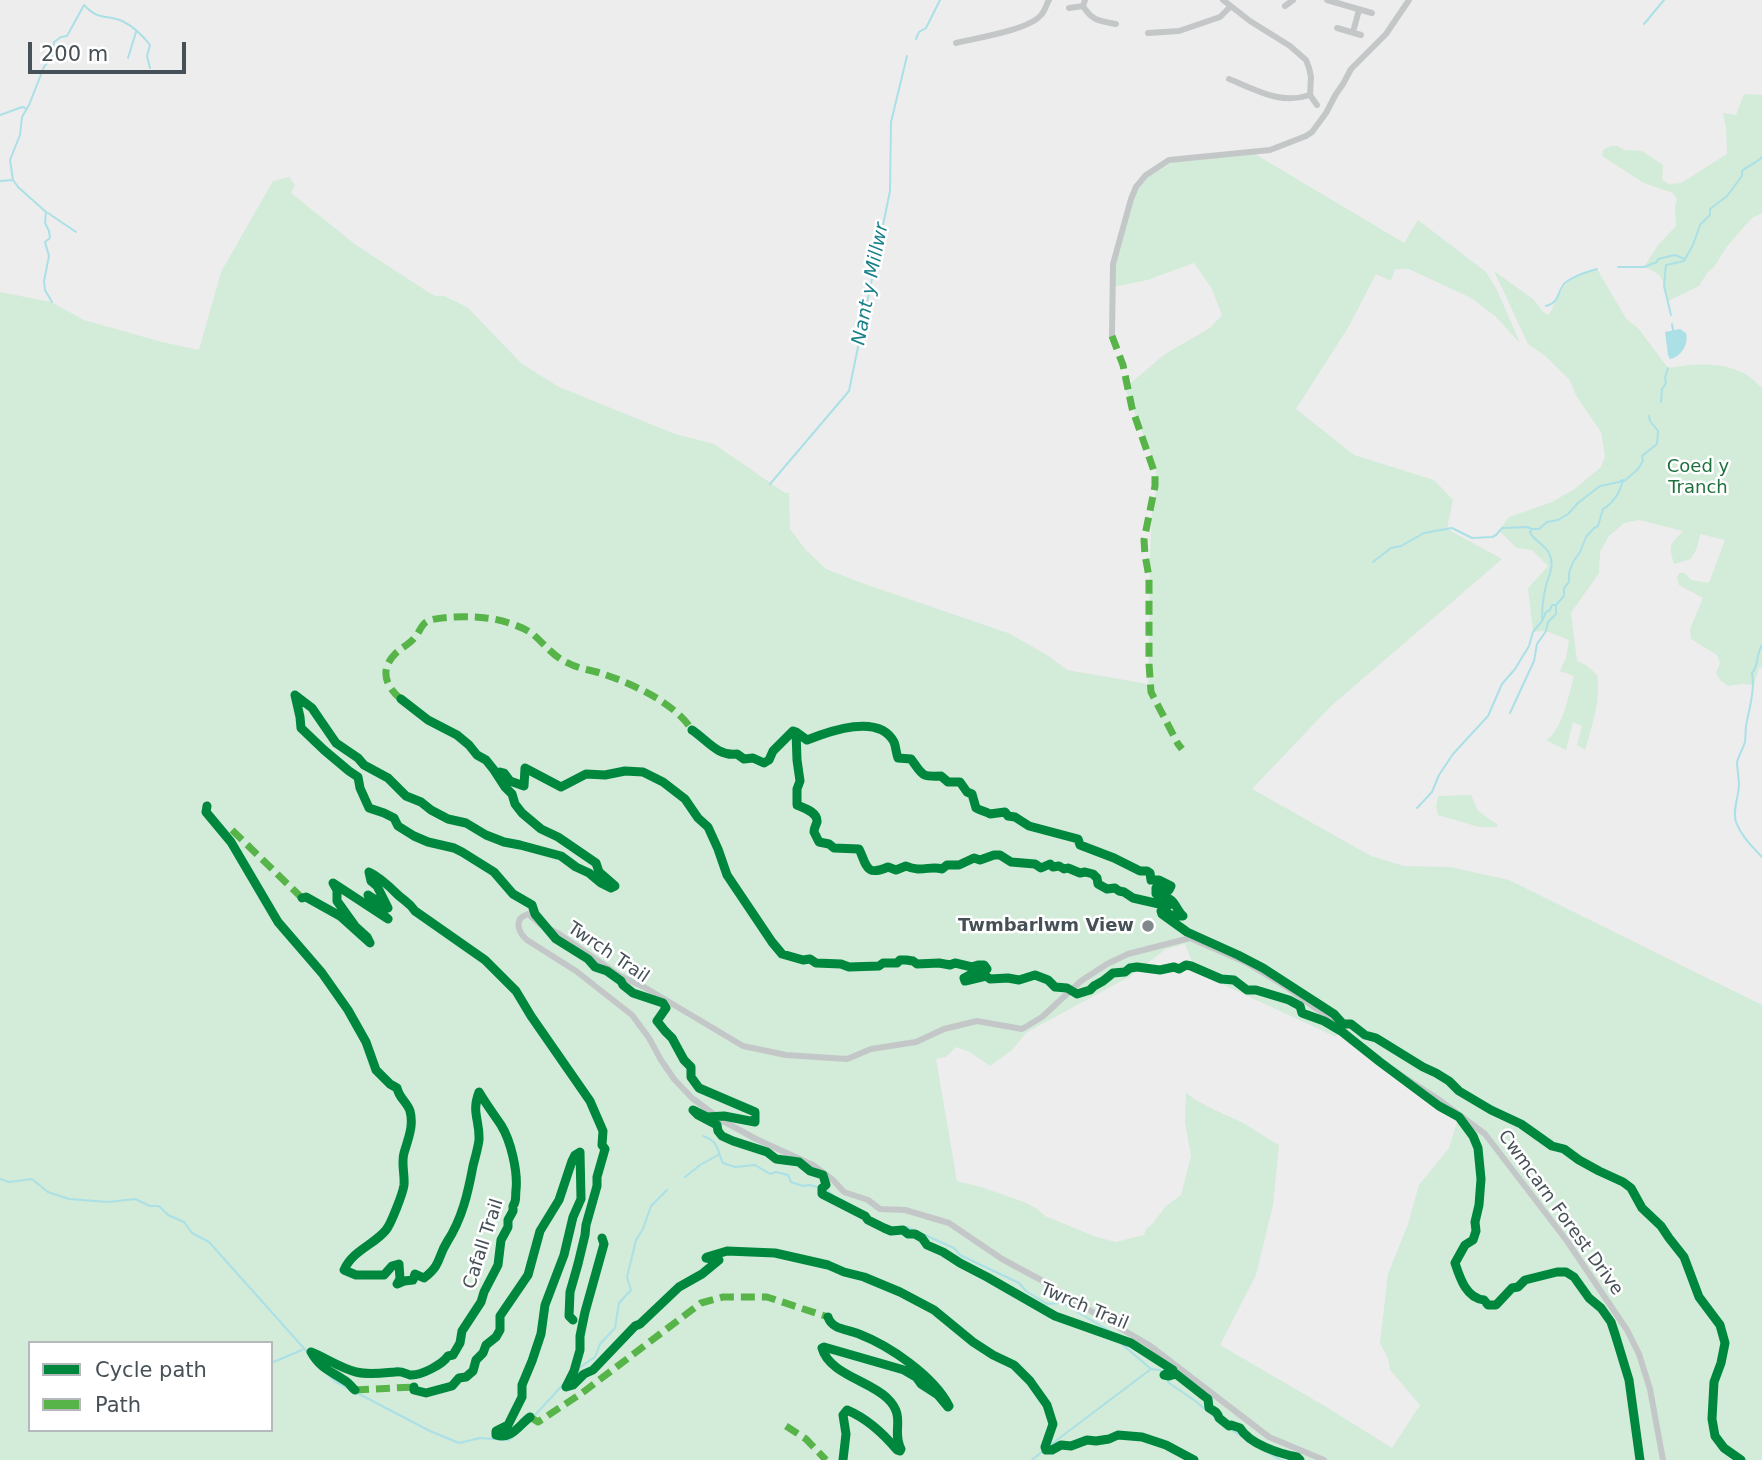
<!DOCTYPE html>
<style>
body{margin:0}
#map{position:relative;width:1762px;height:1460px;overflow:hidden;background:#ededed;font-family:"DejaVu Sans",sans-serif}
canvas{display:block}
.legend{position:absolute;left:28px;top:1341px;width:245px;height:91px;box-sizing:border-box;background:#fff;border:2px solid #b5b9bc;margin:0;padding:9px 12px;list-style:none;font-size:21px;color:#465157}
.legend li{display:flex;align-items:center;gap:14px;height:35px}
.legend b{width:35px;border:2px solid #b5b9bc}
.scale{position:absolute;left:28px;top:42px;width:158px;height:32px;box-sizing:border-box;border:4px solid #465157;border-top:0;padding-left:9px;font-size:21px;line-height:24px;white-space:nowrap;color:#465157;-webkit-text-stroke:5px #fff;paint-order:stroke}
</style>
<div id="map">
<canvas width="1762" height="1460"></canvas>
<ul class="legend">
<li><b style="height:9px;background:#00873e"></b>Cycle path</li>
<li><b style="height:9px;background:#57b448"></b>Path</li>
</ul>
<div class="scale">200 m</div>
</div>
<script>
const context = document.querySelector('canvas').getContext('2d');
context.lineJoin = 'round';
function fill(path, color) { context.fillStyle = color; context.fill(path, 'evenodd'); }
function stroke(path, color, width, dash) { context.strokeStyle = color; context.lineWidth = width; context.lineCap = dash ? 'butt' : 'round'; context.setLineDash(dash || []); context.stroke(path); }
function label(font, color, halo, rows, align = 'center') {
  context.font = font + ' "DejaVu Sans",sans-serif'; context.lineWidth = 5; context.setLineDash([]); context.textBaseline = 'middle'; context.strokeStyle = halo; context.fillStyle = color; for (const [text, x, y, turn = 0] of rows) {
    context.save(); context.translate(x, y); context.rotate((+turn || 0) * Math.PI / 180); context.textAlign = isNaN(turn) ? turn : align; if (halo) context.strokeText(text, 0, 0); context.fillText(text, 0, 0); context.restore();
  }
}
fill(new Path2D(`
 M1744,94L1762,95V213L1752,218L1728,245L1714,267L1707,273L1699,286L1668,301C1663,280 1665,275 1644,267L1658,245L1676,226L1675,207L1677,199L1673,193L1644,183L1602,156L1603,150L1611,146H1618L1624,150L1642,151L1663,165L1662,180L1669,184L1681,183L1727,154L1726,128L1723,113L1736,115Z
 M1255,154L1404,243L1418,220L1486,272L1497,290L1520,343L1495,316L1471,298L1409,269H1395L1391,281L1376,274L1349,326L1296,409L1354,455L1434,480L1453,500L1447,529L1502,559L1330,707L1252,789L1371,856L1404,866L1450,867L1509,880L1762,1005V1460H0V292L51,302L84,320L162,342L199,350L221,272L273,181L289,177L295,185L291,193L356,245L428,292L436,296H444L467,307L522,364L559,387L675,434L714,444L785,493H789L790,529L805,549L826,569L859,582L1008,633L1047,655L1067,670L1148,684L1150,555L1152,510L1157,487L1155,465L1125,388L1165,354L1210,328L1222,315L1212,289L1194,263L1147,280L1113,287V264L1131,199L1150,175L1173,162ZM1185,944L1196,972L1336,1037L1339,1032L1379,1065L1457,1122L1449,1148L1419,1185L1408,1224L1388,1274L1380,1343L1388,1358L1390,1370L1420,1405L1392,1448L1328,1408L1220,1345L1256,1275L1273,1205L1279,1145C1267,1139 1256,1130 1245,1124C1225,1114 1204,1107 1186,1093L1185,1122L1191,1156L1181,1195L1166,1206L1153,1223L1146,1229L1144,1235L1116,1242L1096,1237L1045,1216L1036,1208L1024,1202L981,1187L957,1181L936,1059L946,1057L956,1047L968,1051L990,1066L1012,1050L1026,1033L1031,1030L1129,977L1166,949ZM30,1343H271V1430H30Z
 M1597,269L1627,320L1638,328L1668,368C1693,364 1721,361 1745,374C1751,377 1757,383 1762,388V667L1759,668L1754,685L1742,684L1728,686L1721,681L1716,673L1720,663L1717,655L1691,639L1690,629L1703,598L1679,585L1677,578L1679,573H1685L1691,580L1709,583L1725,540L1700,534L1697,548L1691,559L1674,564C1668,543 1670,546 1683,531L1639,520L1624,523L1609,536L1600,552L1599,573L1571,613L1577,661L1586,665L1597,675C1601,700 1592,726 1585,750L1577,745L1582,726L1573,722L1566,750L1546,740C1562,731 1569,694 1574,676L1560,671L1566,658L1569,640L1546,631L1533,632L1528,588L1548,566L1532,550L1517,548L1499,531L1509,517L1552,502L1576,488L1601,467L1605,456L1601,432L1577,397L1569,379L1544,355L1528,344L1494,271L1533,299L1543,312L1549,315C1565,285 1562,279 1597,269Z
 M1471,795L1478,811L1498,825L1497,827H1479L1438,815L1436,807L1438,796Z`), '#d3ebd9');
fill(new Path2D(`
 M1680,329L1686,333C1689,344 1681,357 1670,359L1668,355L1665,332Z`), '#aae0e6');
stroke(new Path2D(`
 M1644,24L1664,0
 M916,39L919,32L926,28L940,0
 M128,58L136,32
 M0,115L22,107L25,108
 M0,181L13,180
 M48,213L76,232
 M1618,267H1644L1657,262L1658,259L1675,255L1685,259
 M52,302L45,290L44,281L49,256L45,242L50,238L49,231L45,223L46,212L18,187L13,180L10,160L20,135L22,117L29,105L44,67L53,55L54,42L61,37L67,36L84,5C101,23 107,13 124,22C134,27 143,36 150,45L147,56L150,68
 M1546,306C1560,302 1556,294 1564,284C1572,276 1586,272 1597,269
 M1671,315L1664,286L1666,265L1684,261L1693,245L1700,225L1710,215V209L1727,196L1742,176V171C1748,165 1756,164 1762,157
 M1672,324L1673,330
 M1661,402L1662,389L1666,383L1665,378L1668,368
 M770,484L849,391L890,191L891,122L907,56
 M1531,531L1530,532C1534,541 1544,544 1549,553C1555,566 1549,574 1546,586C1543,597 1542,609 1542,620
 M1373,562L1391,548L1401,546L1424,533L1452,528L1472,538L1492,537L1496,535L1502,528L1527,527L1532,529H1539L1547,522L1558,520L1568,514L1578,503L1600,486L1619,482L1623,480
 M1762,645C1756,654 1759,665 1752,673C1755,688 1750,706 1747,721C1745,728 1746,735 1745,742C1743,749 1738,756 1737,763C1737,766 1739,780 1739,784C1739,797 1732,809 1736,822C1741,836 1752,846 1762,857
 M1510,713L1534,661L1537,644L1546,631L1548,622L1556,614V607
 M1417,808L1432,792L1439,775L1453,754L1488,716L1502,684L1515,669L1529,646L1533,632L1542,621L1546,612L1550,610L1552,605H1556L1564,596V588L1569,582V573L1573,562L1580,552L1586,537L1594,528L1598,526L1603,509C1612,504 1620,493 1622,483L1638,469L1643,461L1642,456L1657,444L1658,431L1650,421L1649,416
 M703,1136C720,1142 716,1149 723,1163L735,1167L755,1165L770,1174L776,1172L788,1175L791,1182L803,1186L809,1185L826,1189L836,1198L844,1201L880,1224L893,1227H907L954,1248L960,1255L1019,1283L1026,1291L1047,1304L1062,1303L1113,1333L1123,1345L1151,1369L1160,1370L1169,1383L1194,1400L1228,1428L1280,1460
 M685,1177L700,1165L718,1155
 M0,1179L9,1182L32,1179L48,1192L69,1199L108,1202L135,1199L150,1206H159L168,1215L184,1222L192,1233L209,1242L326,1373L336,1382L430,1431L459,1443L480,1438L509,1440L525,1426L570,1377L579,1375V1368L595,1357L600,1344L615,1328L619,1303L631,1290L627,1277L636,1240L643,1229L651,1206L667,1190
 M271,1363L302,1350
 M1032,1460L1049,1446L1151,1369`), '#aae0e6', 2);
stroke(new Path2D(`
 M1085,0L1083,6C1092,21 1100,21 1116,24
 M1223,0L1250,21L1290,46L1306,60L1309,68L1311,77L1310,95L1317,105
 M1327,0L1372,13
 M1285,6L1293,0
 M1069,8L1083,6
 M1337,28L1361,35
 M1353,32L1359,10
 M1148,33L1179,31L1220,17L1230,7
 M956,43C976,38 1029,30 1041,15C1045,11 1046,5 1049,0
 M1229,79C1257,90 1280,105 1310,95
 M1112,336L1113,264L1131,199L1136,187L1146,175L1169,160L1270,150L1306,136L1312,132L1326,113L1336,94L1343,84L1351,69L1386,34L1409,0
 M1324,1460L1269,1437L1149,1345L1067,1297L1041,1280L1002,1259L949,1223L905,1210L880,1209L868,1200L844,1192L833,1180L813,1165L756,1139L723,1121L692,1098L674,1079L661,1060L649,1038L632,1015L576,971L527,940C518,932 513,919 528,914L540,924L559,934L620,976L644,987L743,1046L786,1055L847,1059L871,1049L916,1042L944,1029L977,1021L1022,1029L1042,1017L1081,981L1107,964L1128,954L1190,938L1247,963L1288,988L1332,1020L1351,1037L1390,1068L1438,1099L1485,1134L1567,1241L1627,1330L1639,1354L1650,1389L1663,1460`), '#c4c7c8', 6);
stroke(new Path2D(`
 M1112,336L1123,365L1132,408L1155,474V486L1144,540L1145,555L1149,577V664L1151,692L1178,744L1182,749
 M401,699C386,687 379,670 395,654C401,648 410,644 415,637C420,632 421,624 428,621C439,616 473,616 486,618C499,619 526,627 535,636C546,646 554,657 568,663C579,669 592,670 603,674C633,684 675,703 692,730
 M232,830L302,898
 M355,1390L414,1387
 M530,1417L538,1422L582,1393L701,1303L723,1297H767L828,1317
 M786,1426L806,1439L826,1460`), '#57b448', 7, [14, 7]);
stroke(new Path2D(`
 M401,699L428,720L457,735L469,745L477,755L486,760L494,770L505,787L512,794L515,804L522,813L541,829L558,837L596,863L599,872L615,886L611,888L601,883L589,873L576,867L561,856L520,845L504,842L486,835L466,823L448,819L431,810L421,802L406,796L388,778L364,765L358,758L336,743L312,708L295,695L300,717L301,728L324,750L349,771L358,777L360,788L369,808L384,813L394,818L398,826L414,836L428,842L454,848L462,852L494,872L513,894L532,905L535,914L556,939L588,959L595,967L607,971L621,981L623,985L633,993L663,1003L666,1008L657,1021L665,1031L672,1038L684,1060L691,1067V1077L699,1088L755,1112V1122L724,1116L707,1117L693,1110L698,1115L717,1125L718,1131L722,1136L733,1141L767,1152L776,1159L799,1162L810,1171L823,1175L826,1185L822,1188V1194L865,1216L868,1220L884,1228L891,1231L903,1230L908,1234H915L922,1238L927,1245L943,1252L960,1263L987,1277L1055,1316L1131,1343L1173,1370L1164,1375L1169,1376L1176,1374L1204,1396L1208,1399L1209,1408C1214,1411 1218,1412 1219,1418L1229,1426L1231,1425L1240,1428C1249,1444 1280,1454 1297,1457L1300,1460
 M692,730C707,740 718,757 737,754L744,759L753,758L764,763L769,760L773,751L793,731L796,732
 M796,732L807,740C830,731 879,713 894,742C896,747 896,753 898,758L911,759C923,775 920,777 941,776L948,782H960L967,792L972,794L976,808C981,811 985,811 990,814L1005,812L1008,816L1015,817L1029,826L1078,839L1080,845L1114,858L1140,871H1147L1150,873L1151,880H1159L1171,886L1169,890L1164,892L1156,888V894C1160,896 1167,897 1171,900C1176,904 1178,912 1183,916H1174L1161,911L1162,914L1187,932L1238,955L1263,968L1334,1014L1343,1024H1351L1365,1035L1376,1038L1423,1067L1436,1073L1449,1081L1459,1091L1491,1110L1521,1124L1552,1146L1564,1149L1579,1160L1599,1171L1623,1182L1631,1188L1642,1208L1661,1226L1669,1238L1684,1257L1699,1297L1720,1325L1725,1343L1721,1363L1714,1382L1712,1419L1715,1436L1724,1448L1741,1460
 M796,732L797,760L800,781L797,789V805C804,808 818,812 817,822C816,825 814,828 814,832L819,842L829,844L834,848L859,849C867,865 865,877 888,867L896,870L906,866C921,873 931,865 942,869L947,865H959L974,858L980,860L994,855H1000L1011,862L1035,864L1041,868L1050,864L1053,867L1059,866L1064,869L1068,868L1080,873L1085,872L1093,874L1097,878L1098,884L1107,889L1115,888L1119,891L1124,892L1133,898L1168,906
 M500,772L504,773L510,781L524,786L525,768L561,787L586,774L605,775L625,771L643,772L663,782L685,799L698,818L708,827L718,849L727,875L772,942L782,954L803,960L810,959L816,963L841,964L849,967L879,966L883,963H897L900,960H906L913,961L917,964L939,963L950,965L955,963L972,967L978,965H984L987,969L984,971C976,970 970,975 964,978L965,981L986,976L990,979L1008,978L1019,980L1035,975L1048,980L1055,987L1067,988L1077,994L1090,990L1094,986L1103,981L1113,973L1125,972L1130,968L1137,967L1160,970L1174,967L1179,969L1186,965L1191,966L1221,979L1234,980L1247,990H1256L1289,1000L1300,1006L1302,1013L1324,1021L1341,1031L1380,1062L1439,1106L1459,1117L1473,1136L1478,1148L1481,1179L1479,1205L1475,1222L1476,1231L1473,1240L1465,1245L1455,1263C1460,1278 1466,1298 1484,1300L1488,1305H1496L1512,1288L1518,1287L1525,1280L1557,1272H1566L1574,1277L1589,1298L1601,1308L1611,1322L1615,1334L1629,1380L1640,1460
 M207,806L206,812L231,842L278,922L322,973L348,1010L366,1042L376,1070L390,1084L397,1088C399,1098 407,1102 410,1111C414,1126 408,1139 404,1153C401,1163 405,1175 404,1185C403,1193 391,1224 386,1230C374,1245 353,1250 344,1270L356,1275H384L392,1266L399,1264L400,1279L397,1284L404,1281L413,1280L415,1274L424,1278C442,1264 437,1258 447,1242C462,1219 468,1193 473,1166C475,1158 478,1148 479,1140C480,1120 471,1113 479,1092C486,1104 493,1113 501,1125C511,1141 518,1172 516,1190C515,1197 517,1201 513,1206V1211L508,1220V1227L501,1240L498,1265L484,1292L481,1302L462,1331L460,1343L453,1355L448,1356C443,1364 421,1376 410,1375C404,1373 402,1371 395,1372C382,1373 369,1375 356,1372C340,1368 326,1358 311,1352C320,1369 333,1372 347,1382C350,1384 352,1388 355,1390
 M302,898L306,897L340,916L370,943L367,937L355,926L337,901V890L333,883L388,919L374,907L368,895L388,908L377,886L371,881L369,872C380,877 389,886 397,894C404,901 409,902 415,911L485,960L516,991L531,1016L590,1101L603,1131L602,1145L605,1149L597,1177V1186L586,1225L585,1235L578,1264L570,1292L569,1316L573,1320
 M602,1238L604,1244L585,1312L580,1336V1350L574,1371L566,1387L573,1385L584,1374L593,1370L635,1326L640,1324L679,1287L702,1274L719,1260L706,1258L707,1257L727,1251L775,1253L828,1265L844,1272L864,1277L900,1292L934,1310L973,1342L993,1355L1014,1365L1030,1381L1047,1405L1053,1424L1045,1447L1046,1450H1052L1061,1445L1071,1446L1087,1440L1096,1441L1109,1439L1118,1435L1142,1437L1166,1445L1194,1460
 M828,1317C832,1330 848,1329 859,1334C890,1346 934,1376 949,1406L948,1407L938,1395L921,1384L916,1377L904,1370L824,1347L822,1348C829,1374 870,1381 887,1398C907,1417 891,1430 901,1449L900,1451L897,1450C883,1433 868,1419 847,1410L843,1415L846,1434L843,1460
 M414,1387V1390L426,1393L452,1386L459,1378L466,1377L473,1371L476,1360L483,1353L486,1345L496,1337L500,1330V1316L528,1275L540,1231L559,1200L572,1161L575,1155L580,1152L581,1199L573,1217L564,1255L545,1305L541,1334L532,1361L522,1385V1397L508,1425L496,1431V1435C512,1440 519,1425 530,1417`), '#00873e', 9);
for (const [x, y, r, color] of [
 [1148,926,7,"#80888c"]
]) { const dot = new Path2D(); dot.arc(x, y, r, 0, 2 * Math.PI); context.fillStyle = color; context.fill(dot); stroke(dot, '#fff', 2.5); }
label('18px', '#1e713e', '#fff', [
 ["Coed y",1698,467],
 ["Tranch",1698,488]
]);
label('bold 18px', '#465157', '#fff', [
 ["Twmbarlwm View",1134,926]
], 'right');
label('18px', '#465157', '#fff', [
 ["Twrch Trail",608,953,34],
 ["Cwmcarn Forest Drive",1560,1213,54],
 ["Cafall Trail",484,1244,-72],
 ["Twrch Trail",1084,1307,23]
]);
label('italic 19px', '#18808a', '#fff', [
 ["Nant y Millwr",871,284,-79]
]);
</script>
